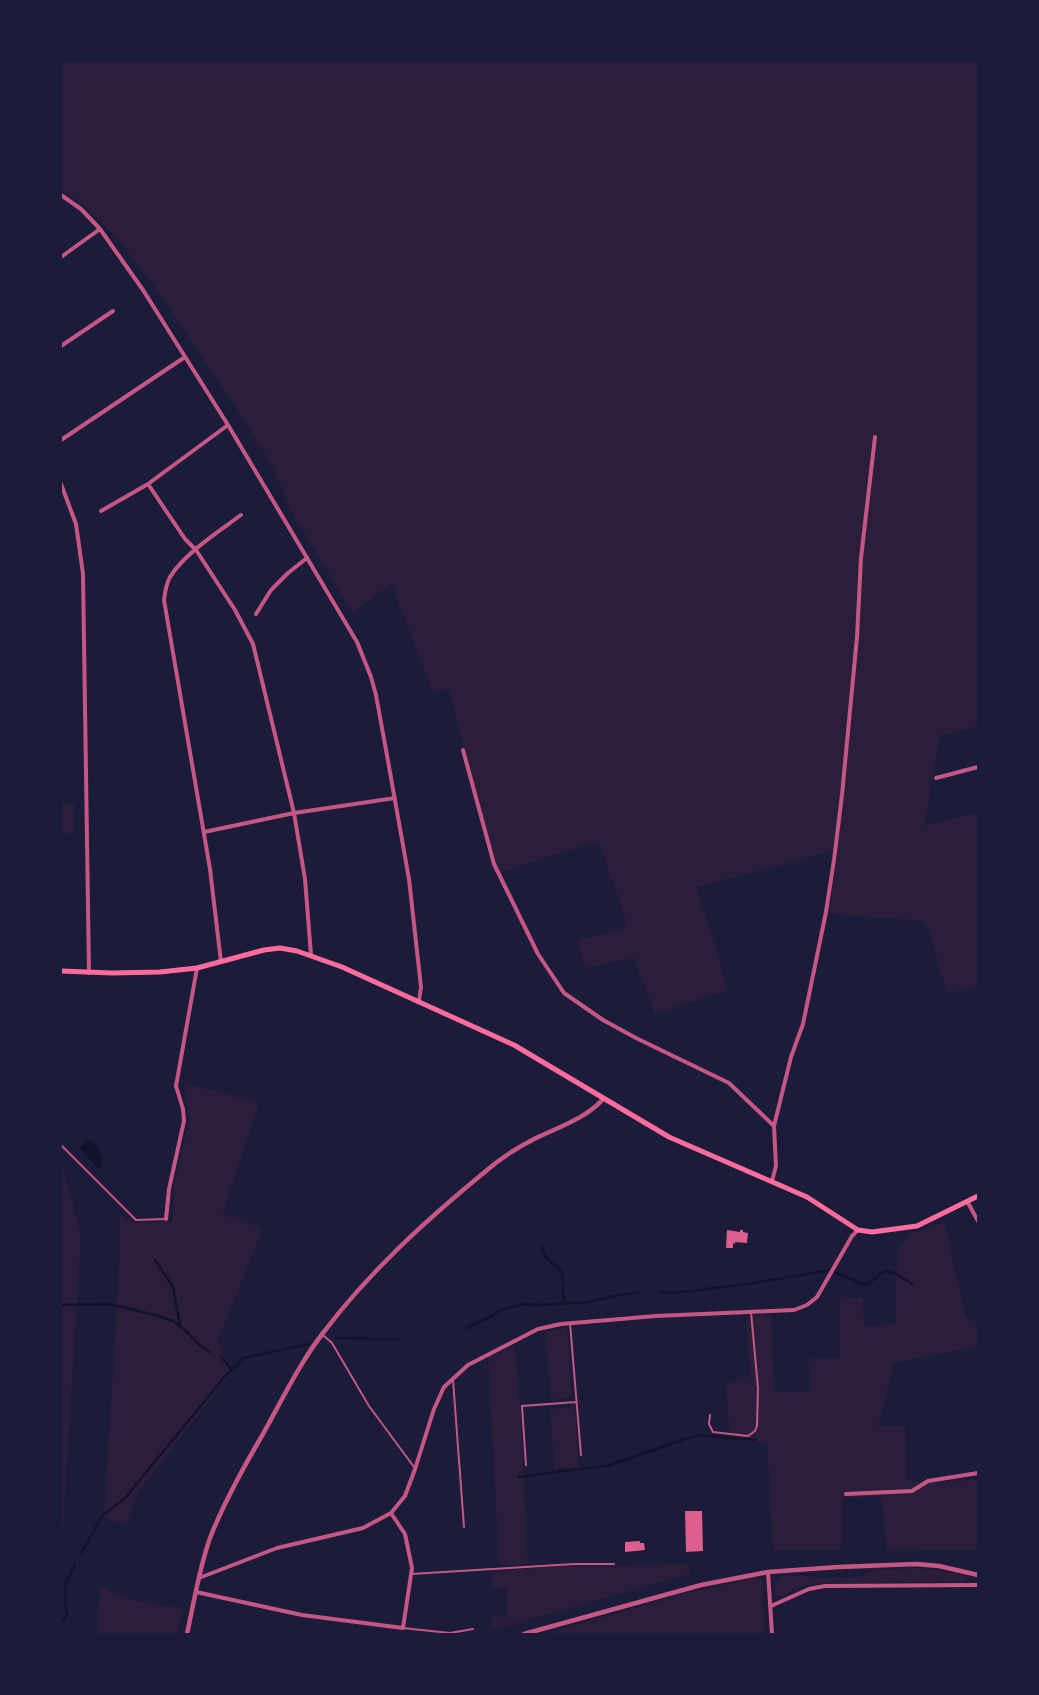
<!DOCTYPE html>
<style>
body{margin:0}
#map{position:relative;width:1039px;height:1695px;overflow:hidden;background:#1b1b3a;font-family:Quicksand,sans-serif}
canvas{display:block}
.frame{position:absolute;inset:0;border:62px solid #1b1b3a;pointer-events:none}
</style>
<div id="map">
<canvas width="1039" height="1695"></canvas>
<div class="frame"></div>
</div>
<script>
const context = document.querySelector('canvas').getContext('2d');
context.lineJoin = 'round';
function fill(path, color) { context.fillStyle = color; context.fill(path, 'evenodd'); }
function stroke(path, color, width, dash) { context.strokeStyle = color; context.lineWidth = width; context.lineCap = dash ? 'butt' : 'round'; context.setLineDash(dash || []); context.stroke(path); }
fill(new Path2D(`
 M61,61H978V726L940,736L924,826L978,812V985L947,994L926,921L829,914L838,850L697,887L728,990L655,1014L633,958L585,968L577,941L627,927L622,908L598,841L501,872C474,814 464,749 449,688L433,692L391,584L352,613L295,518L270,462L241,415L158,292L118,239L84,206L61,190Z
 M61,803L74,804V833H61Z
 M184,1083L259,1103L223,1214L263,1228L218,1340L231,1373L138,1492L126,1524L104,1518L120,1251V1215L134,1223L172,1221L174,1184L189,1120Z
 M61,1157L81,1235L61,1560Z
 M944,1221L966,1317L978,1323V1346L894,1363L878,1427L905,1425L907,1480L932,1483L978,1479V1550L886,1549L882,1496L842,1498L843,1539L840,1550H773L767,1443L730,1439L726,1385L750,1375L746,1316L771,1315L774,1392L810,1391L808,1359L840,1357V1299L863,1298L864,1326L896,1324L895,1298L898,1251L909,1233L930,1228Z
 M567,1327L572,1398L551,1400L545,1332Z
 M515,1346L520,1403L528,1564L499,1566L488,1357Z
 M575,1407L579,1467L554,1469L550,1409Z
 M689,1564L690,1574L492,1630L491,1616L507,1617V1589L492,1588L491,1572L560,1566Z
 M915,1568L936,1570L967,1576L966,1580L963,1581L818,1584L806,1585L779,1598L775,1596V1585L777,1579L782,1576L801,1575L821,1578H854L879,1570Z
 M753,1578H758L763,1581L764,1634H544L698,1590Z
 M100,1586C125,1600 155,1606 183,1608L177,1634H97Z`), '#2a1e3b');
fill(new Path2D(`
 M90,1139C98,1145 101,1154 103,1164L99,1170L79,1147Z`), '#12122b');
stroke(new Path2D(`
 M542,1247L545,1256L562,1272L564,1304
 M155,1260L173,1287L180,1325
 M834,1272L866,1285L885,1271L894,1273L912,1284
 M660,1292L673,1293L747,1284L830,1270
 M61,1305L110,1304L155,1315L173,1321L187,1332L199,1345L210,1352
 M466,1328L488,1318L502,1309L523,1304L536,1305L589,1302L618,1295L639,1293
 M336,1338L399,1339
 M221,1357L231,1369
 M519,1477L610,1465L682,1440L700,1435L756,1440
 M81,1554L102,1516L125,1498L227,1374L244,1358L308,1344
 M61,1622L67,1615L65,1606V1584L75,1565
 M61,1631L66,1634`), '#12122b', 2.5);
fill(new Path2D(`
 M727,1230L740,1232V1230H743V1232L748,1233L747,1243L735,1242V1244L733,1243V1248H726Z
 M685,1511H702L703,1551L686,1552Z
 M640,1541V1543H644L645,1550L625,1552V1542Z`), '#dd5f8e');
stroke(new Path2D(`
 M61,1145L136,1220L165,1219
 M570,1323L581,1455
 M324,1336L332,1343L369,1406L414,1467
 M453,1380L464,1527
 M710,1415L709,1424L713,1432L748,1436L755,1431L757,1426L758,1388L751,1312
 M526,1465L522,1406L576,1402
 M411,1574L574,1564H614
 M403,1628L450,1633L473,1629`), '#c65784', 2);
stroke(new Path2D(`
 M61,195L81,209L100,229L143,290L228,425L357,642L371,677L376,695L388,761L409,879L421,987L419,1001
 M61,257L100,229
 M61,346L113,311
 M61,440L185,357
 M61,484L76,524L83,574L89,973
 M148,484L185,539L196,550L235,610L253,644L294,813L305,879L311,955
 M101,511L148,484L228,425
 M256,614L271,590L288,573L307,558
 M463,750L494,864L538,954L564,993L603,1020L636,1038L729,1083L774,1126
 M936,778L978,767
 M204,832L294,813L395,798
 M221,962L210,869L164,600C165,592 166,584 170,577C185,553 218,532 241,515
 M772,1181L776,1166L774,1126L791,1057L803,1024L826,912L834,860L842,795L857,637L861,558L875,437
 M967,1201L978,1221
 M166,1219L169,1189L184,1121L183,1109L176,1086L197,968
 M846,1494L912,1491L928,1481L978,1473
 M768,1572L772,1634
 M199,1578L277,1548L363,1528L391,1513L405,1496L415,1469L434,1409L444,1387L468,1365L538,1329L561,1324L656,1316L794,1310L807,1305L817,1297L852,1236L858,1230
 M196,1592L302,1615L403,1628L412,1568L405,1534L391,1513
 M771,1606L809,1589L825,1586L978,1585`), '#c65784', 4);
stroke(new Path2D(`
 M187,1634C194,1602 199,1569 210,1538C224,1502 243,1468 263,1434C282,1400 299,1364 323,1333C369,1272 426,1220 486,1171C501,1158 518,1147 536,1138C559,1127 587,1118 604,1098
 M524,1634L701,1585L768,1572L838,1567L916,1564L939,1566L978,1575`), '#c65784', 4.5);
stroke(new Path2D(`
 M61,971L112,973L160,972L197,968L264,950L280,948L297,951L342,967L514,1045L669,1137L807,1197L858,1230L872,1232L917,1226L978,1196`), '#ff6b9d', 5);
</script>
